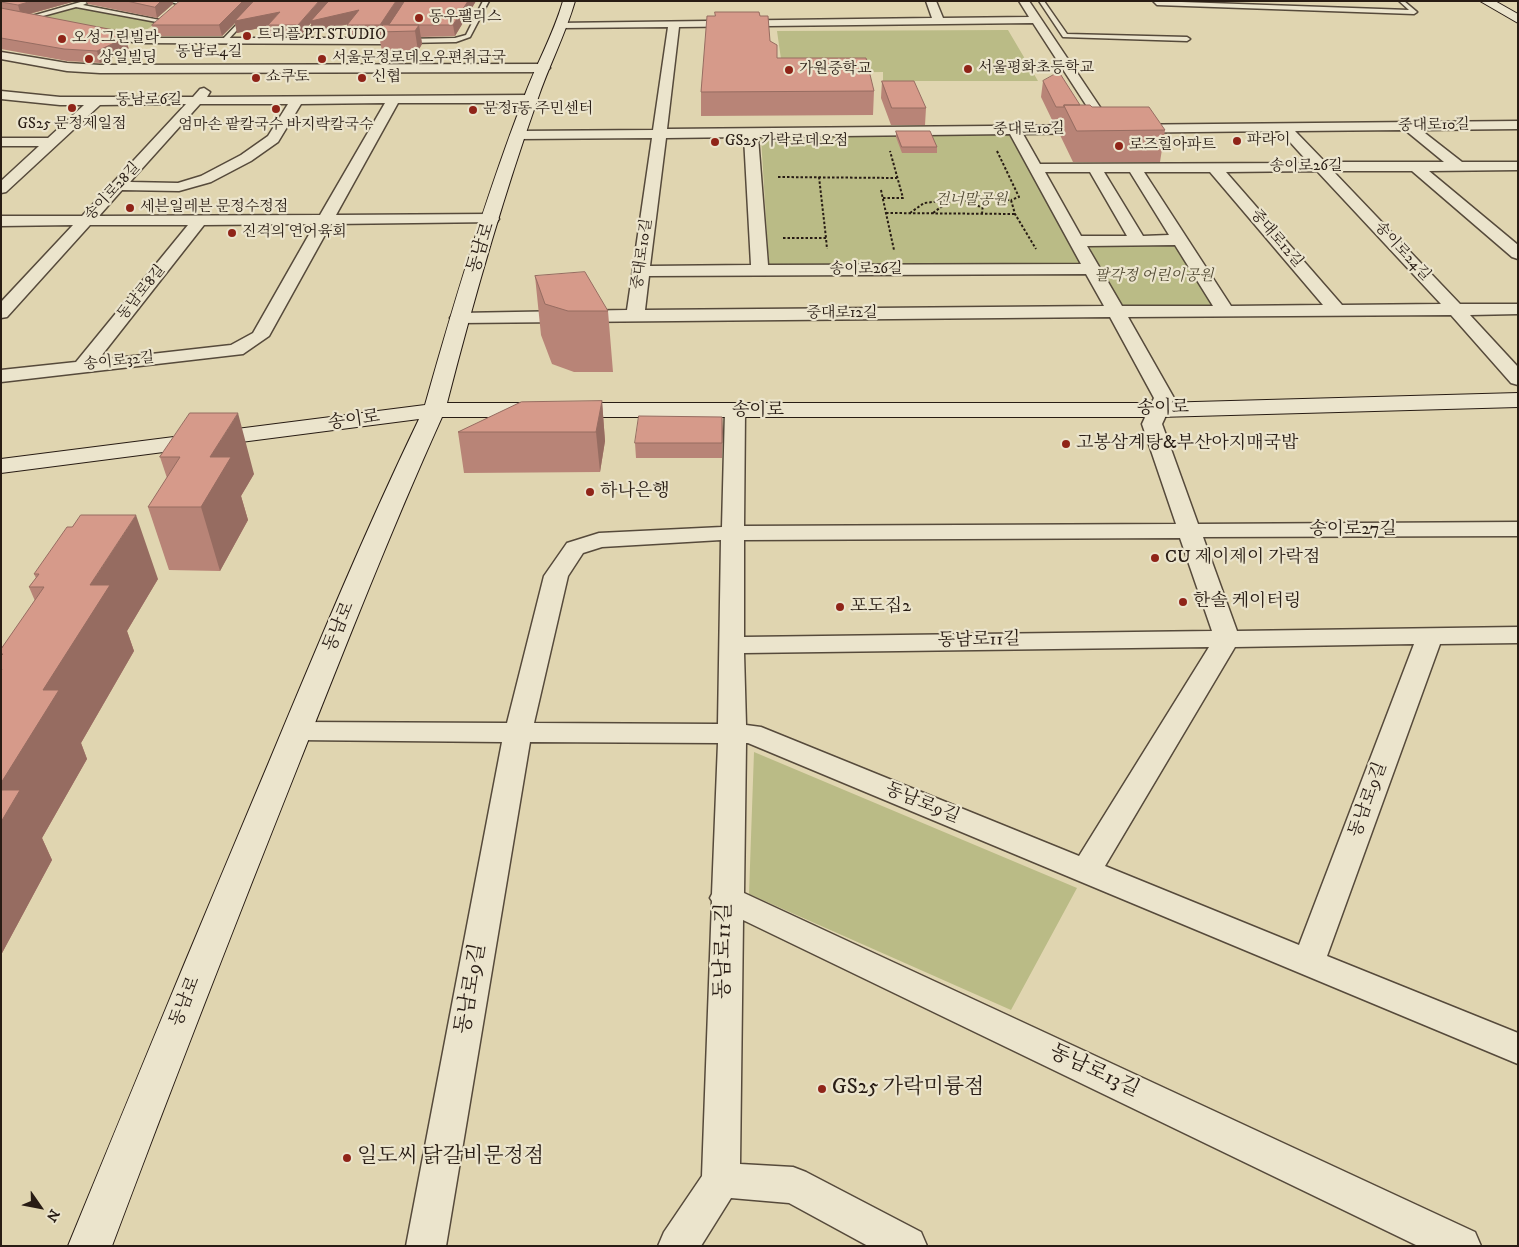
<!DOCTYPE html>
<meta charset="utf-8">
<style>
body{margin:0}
#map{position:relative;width:1519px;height:1247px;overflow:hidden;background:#e0d5b0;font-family:"IM FELL DW Pica",serif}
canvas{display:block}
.frame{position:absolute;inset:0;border:2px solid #281c14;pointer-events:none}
.north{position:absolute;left:15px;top:1182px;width:50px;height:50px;-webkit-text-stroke:4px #ebe4cc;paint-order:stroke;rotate:123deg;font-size:14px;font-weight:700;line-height:20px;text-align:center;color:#281c14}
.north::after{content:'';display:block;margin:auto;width:18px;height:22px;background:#281c14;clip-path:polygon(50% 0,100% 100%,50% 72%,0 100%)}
</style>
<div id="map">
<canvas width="1519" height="1247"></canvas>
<div class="frame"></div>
<div class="north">N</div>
</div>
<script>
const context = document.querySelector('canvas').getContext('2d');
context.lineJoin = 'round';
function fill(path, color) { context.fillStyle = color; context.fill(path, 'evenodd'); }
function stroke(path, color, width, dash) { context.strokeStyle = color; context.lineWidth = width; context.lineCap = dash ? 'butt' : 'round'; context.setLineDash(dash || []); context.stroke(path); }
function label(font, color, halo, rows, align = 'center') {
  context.font = font + ' "IM FELL DW Pica","Noto Serif KR",serif'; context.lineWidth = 4.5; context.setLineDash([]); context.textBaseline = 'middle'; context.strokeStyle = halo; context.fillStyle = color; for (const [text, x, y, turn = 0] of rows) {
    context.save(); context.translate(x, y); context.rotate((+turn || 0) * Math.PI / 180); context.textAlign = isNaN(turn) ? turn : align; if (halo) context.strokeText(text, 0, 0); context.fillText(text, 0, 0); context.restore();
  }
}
fill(new Path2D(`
 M79,6L158,22L134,38L30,19Z
 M1008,30L1038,81H883V72L783,73L777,31Z
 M1009,135L1085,267H769L761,138Z
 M1175,243L1219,310H1122L1088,244Z
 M754,752L1077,888L1011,1010L749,894Z`), '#babb86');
const lane = new Path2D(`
 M84,1L87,3L83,5L165,21L162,23L76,7L21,22L18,20Z
 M168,1H179L187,4L184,6Z
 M259,1H264L225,43H221V41Z
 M333,1H338L302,43H298Z
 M483,1H489L470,37L456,42L405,43L402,41L405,39L455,38L466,35Z
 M1039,1H1044L1067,34L1187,37L1190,39L1187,41L1063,37Z
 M1153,1L1409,10L1399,1H1404L1417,12L1414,14L1157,5Z
 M109,35L139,39L142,41L139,43L107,38Z`);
const street = new Path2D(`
 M926,1H936L943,18L1029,17L1019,1H1029L1112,125L1518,121V129L1421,130L1462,162H1518V170L1429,171L1518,245V259L1512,257L1412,171H1333L1460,304H1518V314L1470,315L1518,367V385L1511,383L1451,315L1128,317L1174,398L1162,424L1198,524L1518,522V536L1203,537L1237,631L1518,627V643L1440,644L1327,956L1518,1033V1064L748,743H746L744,893L1475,1232L1481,1246H1418L743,920L740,1164L793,1167L806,1172L921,1232L927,1246H868L789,1203L731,1198L701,1246H658L664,1232L702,1176L712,901L710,898L712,894L718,743L530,742L446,1246H406L502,742L297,740L287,738L283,731L287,724L297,722L507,723L544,576L567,543L599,533L722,527L725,411L728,407L735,405L742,407L745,411L744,526L1176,524L1142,424L1154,398L1110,317L459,323L453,322L450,318L453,314L459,313L627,310L652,138L518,139L511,135L518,131L653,130L668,27L562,28L558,27V23L932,18ZM1033,23L1099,125L667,129L679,27ZM1405,130L1444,162H1325L1295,131ZM1280,131L1309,163L1040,164L1023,134ZM1010,134L1081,264L768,265L758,137ZM744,137L751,265L650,266L666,138ZM1317,171L1441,304L1342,305L1226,172ZM1045,172H1090L1127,236H1081ZM1104,172H1130L1169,235L1143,236ZM1144,172H1210L1323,305L1231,306ZM1175,245L1213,306H1122L1087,246ZM1086,274L1104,306L645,310L649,276ZM1180,538L1212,631L744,637V540ZM721,540L718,724L534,723L568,576L583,553L602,547ZM1414,644L1299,945L1105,866L1235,647ZM1209,647L1079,856L761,727L746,725L744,653Z
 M139,38H382L388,41L382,44L135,43V39Z
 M1,52L67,63L100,65L544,64L550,68L544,72L100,73L67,71L1,59Z
 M204,88L210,92L207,97L530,95L536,99L530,103H398L336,215L491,214L497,216L499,219L497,222L331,224L269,336L243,354L1,382V370L76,362L188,225H90L7,317L1,318V302L73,225L1,226V216H82L186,104L100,105L6,192L1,193V181L39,146H1V138H48L84,105H60L1,99V91L60,97H193L200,89ZM385,103L320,215L99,216L122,190L179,191L211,182L251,161L278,142L301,104ZM200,104H288L268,136L241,155L201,176L178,183L130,182ZM315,224L253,333L231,345L98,360L204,225Z`);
const secondary = new Path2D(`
 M563,1H575C565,36 548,67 537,101C502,200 473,302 447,403H1159L1518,393V407L1159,417H442C391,530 346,645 300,761C236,922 173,1083 112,1246H68C134,1084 201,923 269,762C317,647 365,531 419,419L1,473V459L425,405C454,302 485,199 523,100C535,66 553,36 563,1Z
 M1480,1H1495L1518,14V23Z`);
stroke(lane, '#564a3b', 3);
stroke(street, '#564a3b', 3);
stroke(secondary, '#281c14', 2);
stroke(new Path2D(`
 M997,151L1019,197L1011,200
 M778,177L897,178
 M819,177L826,238
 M881,190L894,250
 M883,198H903L890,151
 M886,213L1015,214
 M910,213L924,203L950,200
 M933,213C955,196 957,197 983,208
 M982,214L983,203L986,200H1011L1015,214L1036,249
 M783,238H826L827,249`), '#281c14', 2, [2.5, 2]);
fill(lane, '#ebe4cc');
fill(street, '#ebe4cc');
fill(secondary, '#ebe4cc');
fill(new Path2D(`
 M1,1H76L30,14L124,32L129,50L100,63L67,61L1,49Z
 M86,1H172L173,4L157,18L88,4Z
 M476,1L455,36L421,37L422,44L418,51H382L379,36H349L347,25L348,24L313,33L311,23L300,36H270L268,26L237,33L235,23L222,36H155L152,25Z
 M715,16H760L777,58L874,91L873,115L701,116V92Z
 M882,81L926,108L925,125H891L881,98Z
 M1043,81L1080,105L1092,107L1165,130L1160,162H1073L1060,135L1062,123L1054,124L1041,97Z
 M896,131L937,147V153H902L896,137Z
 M535,276L608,311L613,372H574L552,364L541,335Z
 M602,401L605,441L600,472L464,473L458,432Z
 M190,413L254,474L241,496L248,520L220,571L169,570L148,507L167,478L160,457Z
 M722,417V458H636L635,443Z
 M34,574L158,579L127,631L134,651L81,743L87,759L42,838L52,860L1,955V649L35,601L29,587L36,578Z`), '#b88477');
fill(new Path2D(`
 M32,1H76L21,16L18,5Z
 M161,1H172L173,4L157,18L155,7Z
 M243,1H256L280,12L268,25V26L237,33L235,23L222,36L219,25Z
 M319,1H330L359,10L361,21L313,33L311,23L300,36L298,25Z
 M396,1H405L385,32H381L380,25Z
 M468,1H476L455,36L453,25Z
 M419,25L422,44L418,51L415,31Z
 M124,32L129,50L100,63L97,51Z
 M602,401L605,441L600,472L596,432Z
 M238,413L254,474L241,496L248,520L220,571L201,507L210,457Z
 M722,417L723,432L722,458Z
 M136,515L158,579L127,631L134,651L81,743L87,759L42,838L52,860L1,955V783L90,585Z`), '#966c61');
const building = new Path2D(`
 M1,1H32L18,5L1,2Z
 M127,1H161L155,7Z
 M180,1H243L219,25H152Z
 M254,1H319L298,25H268L280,12L235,21Z
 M329,1H396L380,25H347L359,10L311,21Z
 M405,1H468L453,25H389Z
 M1,8L124,32L125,38L97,51L64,49L1,38Z
 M715,12H759L760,16H768L770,41L777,45V58H866L874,91L701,92L707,16H715Z
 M383,25H419L415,31L379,32Z
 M1059,72L1080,105H1064V107H1056L1043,81Z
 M882,81H914L926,108H892Z
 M1064,105H1090L1092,107H1149L1165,130L1077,131Z
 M896,131H930L937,147H902Z
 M585,272L608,311H568L545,304L535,276Z
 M602,401L596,432H458L521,402Z
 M190,413H238L210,457H231L201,507H148L180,457H160Z
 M639,416L722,417V443H635Z
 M81,515H136L90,585H110L43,690H59L1,783V671L2,669H1V656L3,654H1V649L44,587H29L39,574H34L67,527H72Z
 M1,790H20L1,822Z`);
fill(building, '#d69a8a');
stroke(building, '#966c61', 1);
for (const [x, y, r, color] of [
 [419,18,5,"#8f2418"],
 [247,36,5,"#8f2418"],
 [62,39,5,"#8f2418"],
 [89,59,5,"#8f2418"],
 [322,59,5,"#8f2418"],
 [968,69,5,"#8f2418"],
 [789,70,5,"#8f2418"],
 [256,78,5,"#8f2418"],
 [362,78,5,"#8f2418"],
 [72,108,5,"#8f2418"],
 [276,109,5,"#8f2418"],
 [473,110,5,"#8f2418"],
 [1237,141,5,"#8f2418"],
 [715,142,5,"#8f2418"],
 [1119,146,5,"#8f2418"],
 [130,208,5,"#8f2418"],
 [232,233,5,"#8f2418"],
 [1066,444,5,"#8f2418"],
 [590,492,5,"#8f2418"],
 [1155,558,5,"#8f2418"],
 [1183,602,5,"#8f2418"],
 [840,607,5,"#8f2418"],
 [822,1089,5,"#8f2418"],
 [347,1158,5,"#8f2418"]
]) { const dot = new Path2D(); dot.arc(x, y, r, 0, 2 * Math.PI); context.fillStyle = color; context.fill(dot); stroke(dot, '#ebe4cc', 2); }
label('15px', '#281c14', '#ebe4cc', [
 ["동우팰리스",429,18],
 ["트리플 PT STUDIO",257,36],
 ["오성그린빌라",72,39],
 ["상일빌딩",99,59],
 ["서울문정로데오우편취급국",332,59],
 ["서울평화초등학교",978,69],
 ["가원중학교",799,70],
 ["쇼쿠토",266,78],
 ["신협",372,78],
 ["문정1동 주민센터",483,110],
 ["GS25 문정제일점",72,125,"center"],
 ["엄마손 팥칼국수 바지락칼국수",276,126,"center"],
 ["파라이",1247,141],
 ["GS25 가락로데오점",725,142],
 ["로즈힐아파트",1129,146],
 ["세븐일레븐 문정수정점",140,208],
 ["진격의 연어육회",242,233]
], 'left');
label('15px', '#281c14', '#ebe4cc', [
 ["동남로4길",209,53],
 ["동남로6길",149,101],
 ["중대로10길",1434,126,-1],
 ["중대로10길",1029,130,-1],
 ["송이로26길",1306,167],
 ["송이로28길",113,192,-47],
 ["중대로12길",1276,239,49],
 ["송이로24길",1402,252,47],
 ["중대로10길",643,254,-82],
 ["송이로26길",866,270],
 ["동남로8길",142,293,-51],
 ["중대로12길",842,314],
 ["송이로32길",119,362,-6]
]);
label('italic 15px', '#544c36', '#ebe4cc', [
 ["건너말공원",971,201],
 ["팔각정 어린이공원",1154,277]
]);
label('18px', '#281c14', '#ebe4cc', [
 ["동남로",482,248,-72],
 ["송이로",1163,409,-1],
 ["송이로",758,411],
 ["송이로",354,421,-8],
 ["송이로27길",1353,530],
 ["동남로",340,627,-67],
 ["동남로11길",979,641,-1],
 ["동남로9길",1369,800,-70],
 ["동남로9길",922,804,22],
 ["동남로",186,1002,-68]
]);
label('18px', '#281c14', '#ebe4cc', [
 ["고봉삼계탕&부산아지매국밥",1076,444],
 ["하나은행",600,492],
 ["CU 제이제이 가락점",1165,558],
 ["한솔 케이터링",1193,602],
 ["포도집2",850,607]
], 'left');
label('21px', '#281c14', '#ebe4cc', [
 ["동남로11길",725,951,-89],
 ["동남로9길",472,989,-80],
 ["동남로13길",1094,1072,25]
]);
label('21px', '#281c14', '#ebe4cc', [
 ["GS25 가락미륭점",832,1089],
 ["일도씨 닭갈비문정점",357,1158]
], 'left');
</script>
